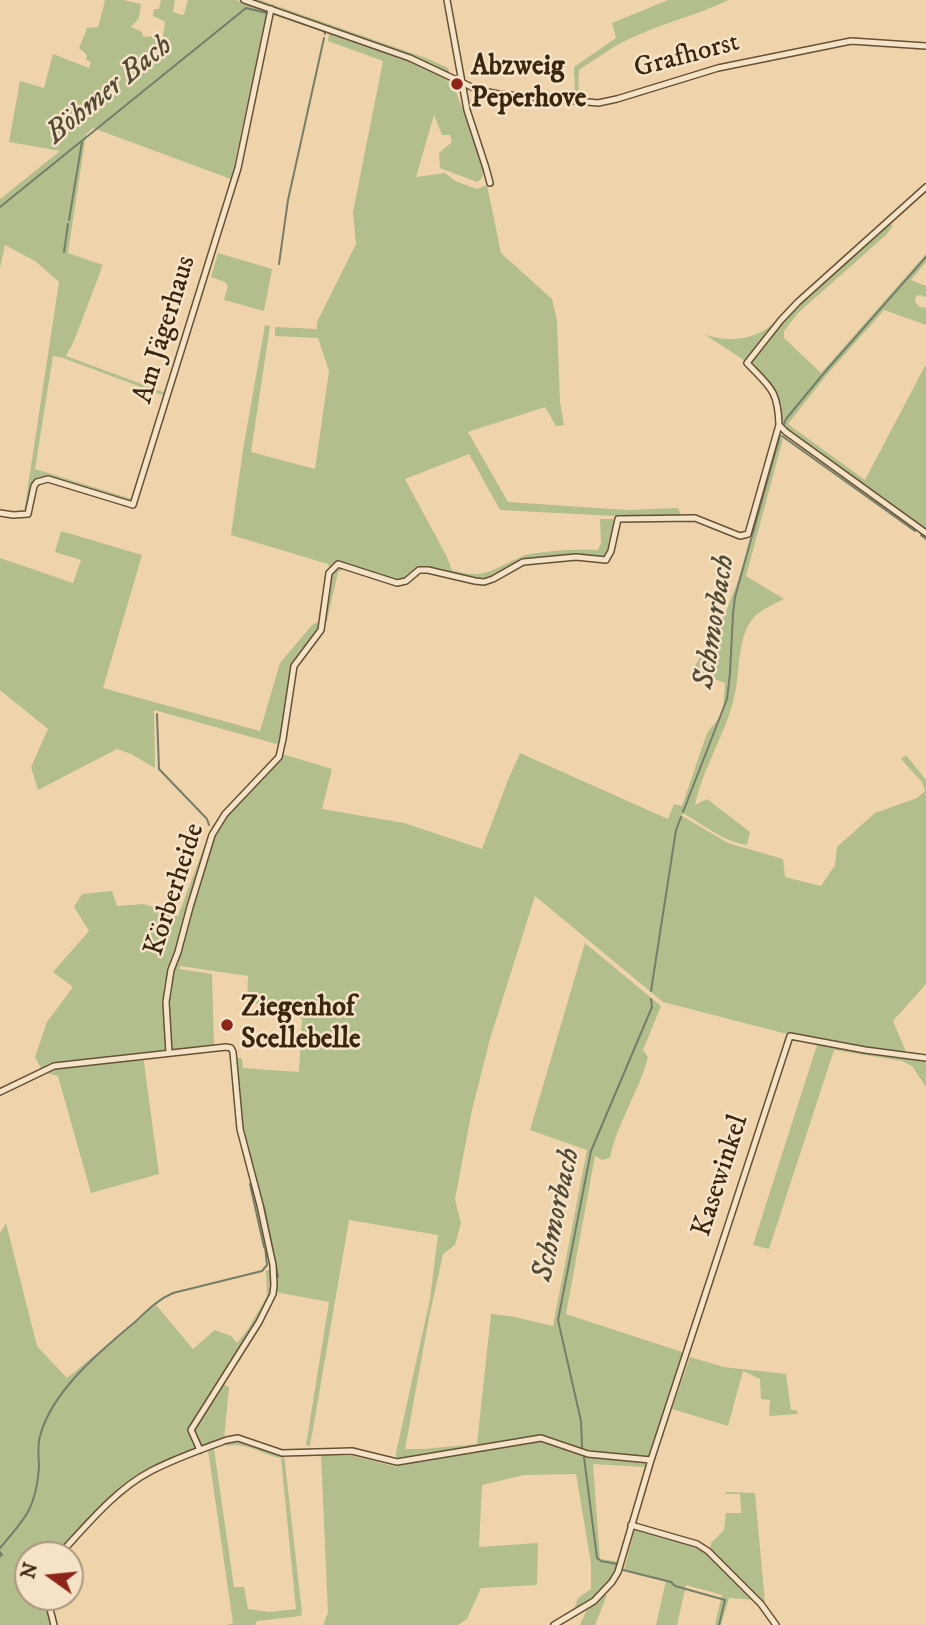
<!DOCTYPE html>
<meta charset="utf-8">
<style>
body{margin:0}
#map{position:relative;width:926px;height:1625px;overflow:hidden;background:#efd4ab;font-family:"IM FELL DW Pica",serif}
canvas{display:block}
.north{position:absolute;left:14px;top:1541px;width:70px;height:70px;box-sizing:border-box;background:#f5e3c8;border:2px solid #aa977e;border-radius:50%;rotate:285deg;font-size:19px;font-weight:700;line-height:28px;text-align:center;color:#3a250e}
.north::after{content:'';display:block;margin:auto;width:24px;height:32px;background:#8f2418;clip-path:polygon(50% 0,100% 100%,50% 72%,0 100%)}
</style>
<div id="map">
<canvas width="926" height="1625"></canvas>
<div class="north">N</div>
</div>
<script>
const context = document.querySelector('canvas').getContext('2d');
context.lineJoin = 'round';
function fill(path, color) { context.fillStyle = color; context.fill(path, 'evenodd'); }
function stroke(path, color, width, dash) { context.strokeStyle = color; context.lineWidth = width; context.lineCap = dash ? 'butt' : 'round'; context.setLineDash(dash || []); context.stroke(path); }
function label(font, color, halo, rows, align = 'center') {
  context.font = font + ' "IM FELL DW Pica",serif'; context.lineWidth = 5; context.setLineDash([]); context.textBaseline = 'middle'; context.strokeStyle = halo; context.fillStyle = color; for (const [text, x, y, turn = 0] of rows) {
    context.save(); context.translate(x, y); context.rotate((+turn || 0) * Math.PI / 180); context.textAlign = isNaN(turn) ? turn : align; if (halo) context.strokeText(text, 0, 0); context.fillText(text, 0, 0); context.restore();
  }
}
fill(new Path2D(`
 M103,0H123L141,4L139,18L131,27L142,32L143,37L155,36L156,44L162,42L165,24L164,21L153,16L154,9H159L161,0H175L173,12L182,15L184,14L188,0H236L267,11L231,179L93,128L86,134L68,253L103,265L74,341L66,356L166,393L165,396L63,358L53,356L35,469L132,499L131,501L125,502L50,478C27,478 30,492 27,510L24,512L59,282L35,261L5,245L0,268V199L60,151L9,142L20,81L44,88L53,54L89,68L91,62L86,60L87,55L79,48L87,28L98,27L105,1Z
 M250,0H260L426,58L448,68L449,74L423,60Z
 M668,0H729C697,15 663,23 631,38C613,46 596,59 579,70L578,97L575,96L574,67L616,38L612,23Z
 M329,33L423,65L456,86L457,95C463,110 485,160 483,174C482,179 481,179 477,182L440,168L439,153L452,142L450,135H442L434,115L416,177L445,173L455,181L477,189L487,185L501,253L552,299L557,321L560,402L564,425L556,426L545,407L468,432L508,502L627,510L678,508L680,512V515L616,516L500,510L469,454L405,479L446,555L452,570C479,578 485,574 510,562C515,560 520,557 525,555C549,550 574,549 598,550L601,543L600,519H613L614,522L607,552L603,557L577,555L522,560L491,577L483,579L469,578L429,568L406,579L397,581L343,562L342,570L338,572L327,621L298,664L281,732L282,737L280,745L154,710L155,768L131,754L117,749L38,790L31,767L48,729L0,690V558L73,583L81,560L55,552L61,531L142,555L103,688L260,731L280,663L312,625L325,618L331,573L328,564L231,535L243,450L265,325L270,326L251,452L315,469L329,371L318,338L275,336V327L317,329V322L356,244L353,212L383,61L328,41Z
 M889,223L893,226L886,235L798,313L784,331V338L821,373L926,254V262L911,280L926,286V297L920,295L916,296L915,302L920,307L926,308V325L884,310L825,377L788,424L865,480L926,364V528L781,424L779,405L753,366L704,334C724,342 751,341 769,327C776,322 782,314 789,307H795Z
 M218,253L272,269L264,311L224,300L228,286L225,282L211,277Z
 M780,437L783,439L746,576L784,599C771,606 756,611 749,624C737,645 740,675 734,698C725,735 703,768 695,805L707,799L750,832L747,845C724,842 702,824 683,813L682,816L728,843L783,859L785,877L821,886L835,865L837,847L875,813L917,798L925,791L922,782L901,759L906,755L926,780V984L893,1021L906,1052L926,1055V1087L912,1066L902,1061L834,1050L769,1249L753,1245L818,1042L663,1002L535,896L490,1039L472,1110L455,1199L461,1223L455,1245L443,1254L429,1318L405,1449H423L477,1444L491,1314L510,1316L553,1326L587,1150L530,1130L585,943L661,1006L643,1050L648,1057C639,1092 617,1123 610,1158L602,1160L595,1156L566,1314L685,1353L645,1467L593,1464L600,1559L620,1562L616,1572L596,1595H607L595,1625H580L587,1609L576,1613L574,1610L578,1598L591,1589V1563L576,1474L524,1475L482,1485L479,1547L538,1543L537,1585L481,1588L467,1619L458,1625H323L328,1613L321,1455L353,1456L397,1467L396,1453L430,1299L438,1235L349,1220L310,1446L306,1445L329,1302L275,1292L276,1277L275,1265L243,1127L241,1124L235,1058H242L243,1068L299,1072L302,1018L274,1015V1007L247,1002L248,976L180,966L179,969L212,974L214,1047L143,1055L159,1174L91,1193L58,1076L43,1072L35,1057L47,1022L73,987L53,972L89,931L74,907L82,894L112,891L117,906L144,904L178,916L212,826L279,753L332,769L322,809L404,823L482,849L508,780L520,753L668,819L674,804L682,806L707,733L723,713L725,683L696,672L695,666L725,614L738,581Z
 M6,1223L37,1346L67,1378L156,1305L193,1349L215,1330L231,1336L237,1343L248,1329L267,1296L266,1271L272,1268L271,1294L257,1321L220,1382L229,1387L224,1439L130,1482L57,1555H28V1597H44L52,1625H0V1233Z
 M690,1357L724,1367L786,1374L791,1410H796L798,1414L769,1416L770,1400L761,1399L760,1379L743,1371L728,1426L672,1409Z
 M239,1440L284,1455L302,1612L301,1616L257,1621L255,1625H226L233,1623L208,1450L214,1449L234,1587H244L248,1609L270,1612L296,1609L281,1458C261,1455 247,1441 227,1446L226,1443Z
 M725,1492L755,1493L765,1603L710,1549L711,1543L724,1530L726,1513H741L740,1494H726Z
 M635,1529L695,1545L707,1552L754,1600L729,1598L721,1625H715L722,1595L686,1585L677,1625H656L666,1580L624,1570Z`), '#b3be8d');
stroke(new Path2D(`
 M275,14L321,30L325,32V34
 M0,207L246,8L267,13
 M69,220L82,142
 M64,252L68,224
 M279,264L288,200L324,38
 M784,424L786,419L824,373L926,257
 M782,436L915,531
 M921,535L926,539
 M157,714L159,769L207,819L209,825
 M683,812L727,699L730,673L733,614L735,597L780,435
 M651,991L676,830L681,817
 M250,1184L264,1247
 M264,1207L278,1277
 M582,1447L581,1421L558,1320L591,1151L652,1007L651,999
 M584,1457L597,1558L601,1561L617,1564
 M0,1548C25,1519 36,1508 39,1468C39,1458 37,1446 40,1436C52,1391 100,1351 135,1322C147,1311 157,1300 173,1293L262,1271L267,1265L265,1247
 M0,1552L2,1555L0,1556
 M623,1570L671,1582L675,1586L725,1600L719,1625`), '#747e68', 2);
const street = new Path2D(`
 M244,0L410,58L478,90L498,94L588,102L598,103L617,99L718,68L851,41L926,46
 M447,0L467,110L486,168L490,183
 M779,425L786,432L926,533
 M0,513L13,515L28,514L34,486L37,482L48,479L133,505L238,168L271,9
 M169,1053L166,1002L171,970L178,952L190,907L212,835L225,814L279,757L283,739L294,666L321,630L329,573L338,564L397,583L406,581L419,570H428L475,581L484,582L493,579L523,562L576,557L606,560L611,551L618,519L695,518L740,536L748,534L779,425C778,390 770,387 747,363L781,320L798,302L926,187
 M0,1092L54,1066L226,1047L231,1048L233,1052L240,1129L260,1205L273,1265L274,1285L273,1294L259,1322L191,1430L200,1450
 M631,1525L697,1544L708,1551L761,1604L776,1625
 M59,1555C86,1526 116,1489 151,1471C176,1458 202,1449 227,1440L238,1438L282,1453L352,1451L397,1462L541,1438L588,1454L651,1460
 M47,1597L54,1625
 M554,1625L594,1601L612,1582L618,1572L651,1460L790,1036L865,1050L926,1058`);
stroke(street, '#675135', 8);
stroke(street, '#f5e3c8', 5);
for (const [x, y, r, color] of [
 [457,84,7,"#8f2418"],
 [227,1025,7,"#8f2418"]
]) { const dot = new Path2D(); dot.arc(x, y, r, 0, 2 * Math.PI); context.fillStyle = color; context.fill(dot); stroke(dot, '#f5e3c8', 2.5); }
label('28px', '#3a250e', '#f5e3c8', [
 ["Grafhorst",687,57,-15],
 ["Am Jägerhaus",166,330,-73],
 ["Körberheide",176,890,-72],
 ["Kasewinkel",722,1176,-72]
]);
label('bold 28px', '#3a250e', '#f5e3c8', [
 ["Abzweig",471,68],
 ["Peperhove",471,100],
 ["Ziegenhof",241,1009],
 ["Scellebelle",241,1041]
], 'left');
label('italic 30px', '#524a34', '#f5e3c8', [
 ["Böhmer Bach",110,91,-39],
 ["Schmorbach",716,622,-81],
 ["Schmorbach",558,1215,-78]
]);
</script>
